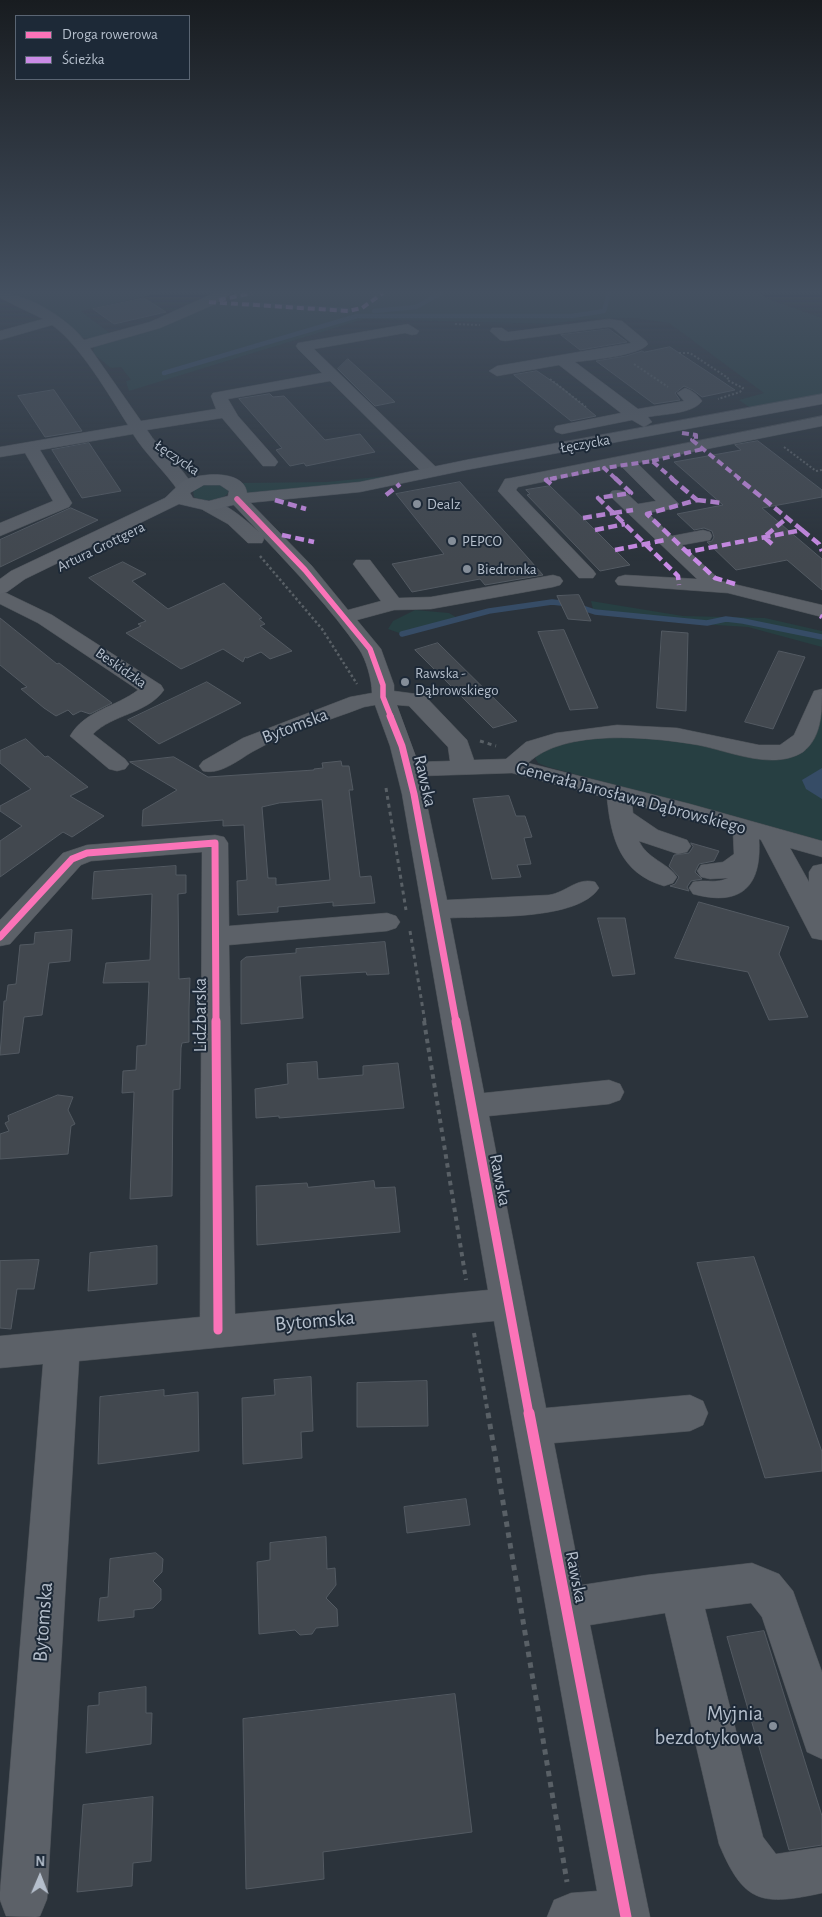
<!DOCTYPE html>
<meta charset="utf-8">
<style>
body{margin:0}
#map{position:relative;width:822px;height:1917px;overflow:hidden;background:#2b333b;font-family:"Alegreya Sans",sans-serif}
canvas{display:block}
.legend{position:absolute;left:15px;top:15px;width:175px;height:65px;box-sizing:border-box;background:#1d2937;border:1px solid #5a6573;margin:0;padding:6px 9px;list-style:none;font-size:15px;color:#b5bfcc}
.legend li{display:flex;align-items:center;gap:10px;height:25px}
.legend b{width:25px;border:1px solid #5a6573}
.north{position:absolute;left:15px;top:1852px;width:50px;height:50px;-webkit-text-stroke:4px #1d2937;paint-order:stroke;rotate:1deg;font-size:14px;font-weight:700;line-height:20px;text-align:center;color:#b5bfcc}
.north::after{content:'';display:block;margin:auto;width:18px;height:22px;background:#b5bfcc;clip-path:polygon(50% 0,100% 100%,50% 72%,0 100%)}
</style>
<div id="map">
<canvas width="822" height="1917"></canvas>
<ul class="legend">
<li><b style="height:6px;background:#fb73b8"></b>Droga rowerowa</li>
<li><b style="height:6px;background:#ca8be6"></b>Ścieżka</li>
</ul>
<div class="north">N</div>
</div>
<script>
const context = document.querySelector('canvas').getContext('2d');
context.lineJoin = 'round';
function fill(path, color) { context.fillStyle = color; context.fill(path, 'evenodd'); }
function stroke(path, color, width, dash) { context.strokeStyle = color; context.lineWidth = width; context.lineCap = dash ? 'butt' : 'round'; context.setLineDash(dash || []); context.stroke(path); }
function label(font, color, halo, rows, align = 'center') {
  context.font = font + ' "Alegreya Sans",sans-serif'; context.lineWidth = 4; context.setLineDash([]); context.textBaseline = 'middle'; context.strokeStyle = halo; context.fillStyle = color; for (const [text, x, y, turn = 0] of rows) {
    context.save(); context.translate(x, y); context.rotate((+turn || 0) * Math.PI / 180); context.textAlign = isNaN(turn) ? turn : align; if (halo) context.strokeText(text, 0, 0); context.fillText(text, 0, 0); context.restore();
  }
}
fill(new Path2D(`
 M9,293H161L81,311L116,338L209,302L228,304L234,300L232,295L240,293H759L771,300L822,318V395L752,409L739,400L764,393L669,323L633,318L589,319L549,324L364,319L129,391L126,381L131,380L121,367L111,368L95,355L93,351L94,347L89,339L83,338L61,320Z
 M408,474L370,483L245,495L241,483L327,482Z
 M204,485H221L228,489V493C221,502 204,502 194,497L193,490Z
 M591,601L683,616L765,618L822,631V647L748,627L700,624L593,609Z
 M415,610L449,613L459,619L402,634L388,629L393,621Z
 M822,712V841L548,767L538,763L535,758L540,751L580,739L611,737L680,740L761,756L810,738Z`), '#273f42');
fill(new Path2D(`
 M822,768V799L806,789L802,780Z`), '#364c66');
stroke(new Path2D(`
 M249,304L348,310
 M374,311L416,307L441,293
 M164,373L357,316H572L604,311L609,293`), '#364c66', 4.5);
stroke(new Path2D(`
 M402,634L489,611L552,602L570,604L595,612L707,623L726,619L743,621L822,637`), '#364c66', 5.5);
const building = new Path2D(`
 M144,298L166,312L114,324L93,309Z
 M609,329L627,342L580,350L561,335Z
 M670,347L708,372L735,390L702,397L693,390L684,386L675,393L680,400L654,404L596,361L626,356L642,351L644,352Z
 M348,359L395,402L375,406L338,369Z
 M537,371L562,388L596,416L571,421L514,375Z
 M54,390L82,431L45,437L18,396Z
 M270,394L273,397L284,396L325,440L360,434L375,452L306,466L304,463L290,466L276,450L282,448L239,399Z
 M758,441L822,490V497L762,508L822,559V590L787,560L736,570L707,542L712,541L714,537L712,531L704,528L694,530L677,514L723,505L674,462L741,450L735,445Z
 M89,443L121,491L82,498L52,450Z
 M460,482L513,541L543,575L485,585L480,579L412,592L392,564L444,554L396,494Z
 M550,486L595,530L630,565L600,571L527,495L530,494L526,490Z
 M71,508L98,520L0,567V540Z
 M123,562L146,574L132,581L168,609L224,583L262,618L259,619L265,624L260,626L292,651L270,659L261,652L247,658L245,657L243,662L223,649L181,669L126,633L141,626L138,624L146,621L89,578Z
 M579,595L583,603L591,621L568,619L557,596Z
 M0,618L57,664L59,663L112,703L90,714L81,711L73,715L68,710L56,716L44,708L21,689L27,687L0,665Z
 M564,630L598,708L570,710L538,632Z
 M662,631L688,633L686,711L657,708Z
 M438,643L517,721L493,728L415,650Z
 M779,651L805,657L773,729L745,722Z
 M207,682L241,703L159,744L128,720Z
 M26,739L45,757L48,756L88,787L70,796L104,816L72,837L63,832L0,877V841L22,826L0,811V806L31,789L0,763V751Z
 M174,757L208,777L314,770V769L323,768L322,763L341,761L342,766H349L353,790H349L360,877L371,876L375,903L333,906V902L278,907V912L238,915L237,881L247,880L244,825L223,826V820L142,826L143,810L177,790L130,762ZM322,800L330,880L276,885V878H268L262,807L279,803Z
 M509,796L516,816H525L532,837L524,838L531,864L517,865L521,877L492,879L473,799Z
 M691,843L719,851L714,861L699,864L695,872L702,879L691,881L687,887L689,891L670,886L675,884L679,877L669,866L674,855L689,853L693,847Z
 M176,866V875H186V893L178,894L179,979L190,978L189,1009V1042L182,1043L181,1048L180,1089L173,1090L172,1196L130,1199L134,1092L122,1093L123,1071L136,1070L137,1046L146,1045L149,982L103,983L106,963L150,960L152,894L92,899L94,872Z
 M699,902L789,927L779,954L808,1017L769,1020L748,972L675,958Z
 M598,918H625L635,974L613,976Z
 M72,930L70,961L49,963L42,1015L24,1017L19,1053L0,1055L4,1001H6L8,985L16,984L20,945L34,944L35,933Z
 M385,942L389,974L367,975L366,972L300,976L303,1018L241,1024V961L246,957L296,953V949Z
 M317,1062L318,1079L363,1075V1066L398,1063L404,1108L279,1118V1116L256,1118L255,1089L288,1084L287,1064Z
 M58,1095L73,1097L68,1110L75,1124L71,1126L68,1154L0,1159V1134L9,1131L5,1123L9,1121L8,1116Z
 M374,1181L375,1188L395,1187L400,1232L257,1245L256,1186L307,1183L308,1187Z
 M157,1246V1284L88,1291L90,1253Z
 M754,1257L822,1452V1471L765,1478L697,1263Z
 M39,1260L34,1289H17L11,1329L0,1328V1261Z
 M311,1377L313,1431L301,1432L302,1458L243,1464L242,1398L275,1395L274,1380Z
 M427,1381L428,1426L357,1427V1383Z
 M164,1390V1396L198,1392L199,1451L98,1464L100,1397Z
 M466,1499L470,1525L407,1533L404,1507Z
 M326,1537L327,1569L335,1568L336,1585L326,1598L337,1609L338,1626L316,1628L312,1634L300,1635L295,1630L259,1634L257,1562L270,1560V1543Z
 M156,1553L163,1559L162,1572L153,1581L161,1589V1600L153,1608L134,1610V1617L98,1621L100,1598L108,1597L110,1559Z
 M764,1631L822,1816V1845L789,1850L727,1637Z
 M146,1687V1713H152L151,1744L86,1753L88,1706L99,1705V1693Z
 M455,1694L472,1832L323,1852L324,1879L246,1889L243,1719Z
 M153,1797L151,1861L133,1863L132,1886L77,1892L83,1805Z`);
fill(building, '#42484f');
stroke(building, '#535a62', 1);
const minor = new Path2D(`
 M0,293C27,293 68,319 84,340L150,322L214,293H232L213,305L160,328L90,348L141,421L216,409L211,396L213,393L322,373L298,349L296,346L298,343L408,324L419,331L417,334L412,335L405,333L314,349L438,469L435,473H423L330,381L228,399L238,416L275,458L278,462L275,466H263L222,418L147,430C160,451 182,465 194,488L191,492H179C165,471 146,455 133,434L40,450L72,503L69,507L0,536V523L53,501L25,453L0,457V447L128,425C109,395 80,345 52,325L0,340V331L43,319L0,298Z
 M609,319L622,321L646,341L648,344C639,356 591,360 575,362L638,409L684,401L677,393L685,388C692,390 698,395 702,401C693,414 663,414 648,417L652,422L644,427L632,420L562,434L556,432L554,429L556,426L621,413L559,365L497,376L489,371L497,366L631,343L613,328L609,327L505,341L500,340L490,331L492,328H502L508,332Z
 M822,416V426L637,463L679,504L676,508L648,513L672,536L703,530L710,532L712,536L710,540L682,545L721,581L822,605V617L728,593L618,585L615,581L618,577L625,575L697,579L609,495L612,491C624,488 629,496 638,504L656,501L621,466L518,487L516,490L593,570L596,574L593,578H579L498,491L505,479L511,478Z
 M237,494L243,495L312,566L348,610L381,601L353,564L356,560H370L399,598L431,597L553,575L560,577L563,581L560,585L553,587L431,609L394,610L357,620L381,649L394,685V691L424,695L467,740L474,760L506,759L526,742L556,733L617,725L677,728L759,745H780L794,735L814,691L822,689C822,712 822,737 803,752C773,771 729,751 698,745C652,737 564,728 528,763L690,804L822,841V857L790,848L809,882V872L813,866L822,864V940L812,938L761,840L759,839C762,887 741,907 693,894L689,888L693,882C705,879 717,884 728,878L710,879L701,877L697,871L701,865L723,862L734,854L733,832L632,804L633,813L658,830L687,840L691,846L687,852L678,854L639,841C647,859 667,862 677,877L673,883L664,886C620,873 611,838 607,798L512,773L421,776L447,900L549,895C567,892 577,877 595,882L599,888C578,921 487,916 450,918L484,1093L609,1080L620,1084L624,1092L620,1100L609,1104L489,1116L546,1408L690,1395L703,1401L708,1413L703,1425L690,1431L554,1443L582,1585L647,1575L752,1563L779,1574L793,1591L822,1672V1759L807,1752L762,1617L751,1603L705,1609L763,1837L776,1854L822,1847V1893C762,1906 744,1904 719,1844L665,1613L590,1625L650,1917H547L554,1900L571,1893L597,1891L494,1321L79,1361L47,1899L40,1916L36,1917L6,1916L0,1900V1892L43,1364L0,1368V1336L200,1317L202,852L91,861L81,865L10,944L0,946V920L63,853L87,845L215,835L224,837L228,843L229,926L387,913L396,916L400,922L396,928L387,931L229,945L235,1314L488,1290L402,794L390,746L375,705L364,707C328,721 285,733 252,752C237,761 220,775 203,771L199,766L203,761L243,738L350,697L372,693C372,680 366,659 359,649C331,609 296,572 263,537L264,539L262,543H248L228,524L203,510L200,506L203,502C222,497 245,520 259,532L228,499L231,495ZM397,705L409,706L448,747L450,761L418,762Z
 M0,590L52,615L161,685L164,690C147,714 113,714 93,734L125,759L129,764L125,769L117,771L109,769L70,736C85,710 116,707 138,690L38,623L0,604Z`);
const major = new Path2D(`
 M822,394V404L466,470L360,492L237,504L209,511L179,504L25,579L7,592L0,594V579L11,571L165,498C172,492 177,485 185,480C201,473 244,469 247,493L360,482L466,460ZM204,485H220L229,491L228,496L209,501L193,498L190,493Z`);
stroke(minor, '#494f55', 1);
stroke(major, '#494f57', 1);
stroke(new Path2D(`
 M455,324L480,325
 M679,353H690L728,378L727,380L743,388L740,392L718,399
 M634,364L668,387
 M550,379L586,407
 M784,447L816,471L822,470`), '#596066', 2, [2, 2]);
stroke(new Path2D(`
 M260,556L322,629L357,684`), '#596066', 2.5, [2.5, 2.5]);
stroke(new Path2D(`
 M480,741L496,746
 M386,788L406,910
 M410,931L425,1022`), '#596066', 3, [4, 4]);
stroke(new Path2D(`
 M424,1021L466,1280
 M474,1333L488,1414`), '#596066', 4, [4.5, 4.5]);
stroke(new Path2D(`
 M488,1413L567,1882`), '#596066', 5, [5.5, 5.5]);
fill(minor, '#5c6168');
fill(major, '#5e636a');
stroke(new Path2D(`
 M219,300L252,293
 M209,302L348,311L362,308L383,293
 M682,433L696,435V439L692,440L740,479
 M652,461L703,449
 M550,479L604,468
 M616,479L604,468L652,461L673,479`), '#ca8be6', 4, [7, 4]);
stroke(new Path2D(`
 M615,478L631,493L598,498L678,576L679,585
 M671,478L697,500L647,514L687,552
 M551,484L546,480L556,478
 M386,495L400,484
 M275,500L306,509
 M697,500L722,503
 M613,513L633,510
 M583,518L613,513
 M595,530L625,524
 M802,530L819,544L822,551
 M282,535L314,542
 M772,544L764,537L787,518
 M615,550L665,540
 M735,584L715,578L687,552L802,530L738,478
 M820,616L822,617`), '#ca8be6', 4.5, [9, 4.5]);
stroke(new Path2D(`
 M237,499L305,570L370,649L383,685V697L391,717`), '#fb73b8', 5.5);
stroke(new Path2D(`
 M390,716L402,746L414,794L456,1022
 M0,937L72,859L87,853L215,843L216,1022`), '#fb73b8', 7);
stroke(new Path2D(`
 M216,1021L218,1330
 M456,1021L529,1414`), '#fb73b8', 9);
stroke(new Path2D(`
 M529,1413L626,1917`), '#fb73b8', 11);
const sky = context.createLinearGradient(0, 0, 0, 562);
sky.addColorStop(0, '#181c20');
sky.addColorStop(0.52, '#445060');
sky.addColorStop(1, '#44506000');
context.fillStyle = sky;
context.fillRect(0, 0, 822, 562);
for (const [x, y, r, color] of [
 [417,504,5,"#858e99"],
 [452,541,5,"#858e99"],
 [467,569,5,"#858e99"],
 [405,682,5,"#858e99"],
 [773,1726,5,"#858e99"]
]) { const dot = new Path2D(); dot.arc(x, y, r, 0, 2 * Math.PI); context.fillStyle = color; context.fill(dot); stroke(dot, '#1d2937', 2); }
label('15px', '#b5bfcc', '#1d2937', [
 ["Łęczycka",585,444,-10],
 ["Łęczycka",177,458,34],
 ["Artura Grottgera",101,547,-26],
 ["Beskidzka",121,668,35]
]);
label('15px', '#b5bfcc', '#1d2937', [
 ["Dealz",427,504],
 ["PEPCO",462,541],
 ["Biedronka",477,569],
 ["Rawska -",415,673],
 ["Dąbrowskiego",415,690]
], 'left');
label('18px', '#b5bfcc', '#1d2937', [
 ["Bytomska",295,726,-21],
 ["Rawska",425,781,77],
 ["Generała Jarosława Dąbrowskiego",631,798,15],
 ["Lidzbarska",201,1015,-90],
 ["Rawska",500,1180,79],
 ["Rawska",576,1577,79]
]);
label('21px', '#b5bfcc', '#1d2937', [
 ["Bytomska",315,1321,-5],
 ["Bytomska",43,1622,-86]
]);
label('21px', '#b5bfcc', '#1d2937', [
 ["Myjnia",763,1714],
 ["bezdotykowa",763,1738]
], 'right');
</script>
